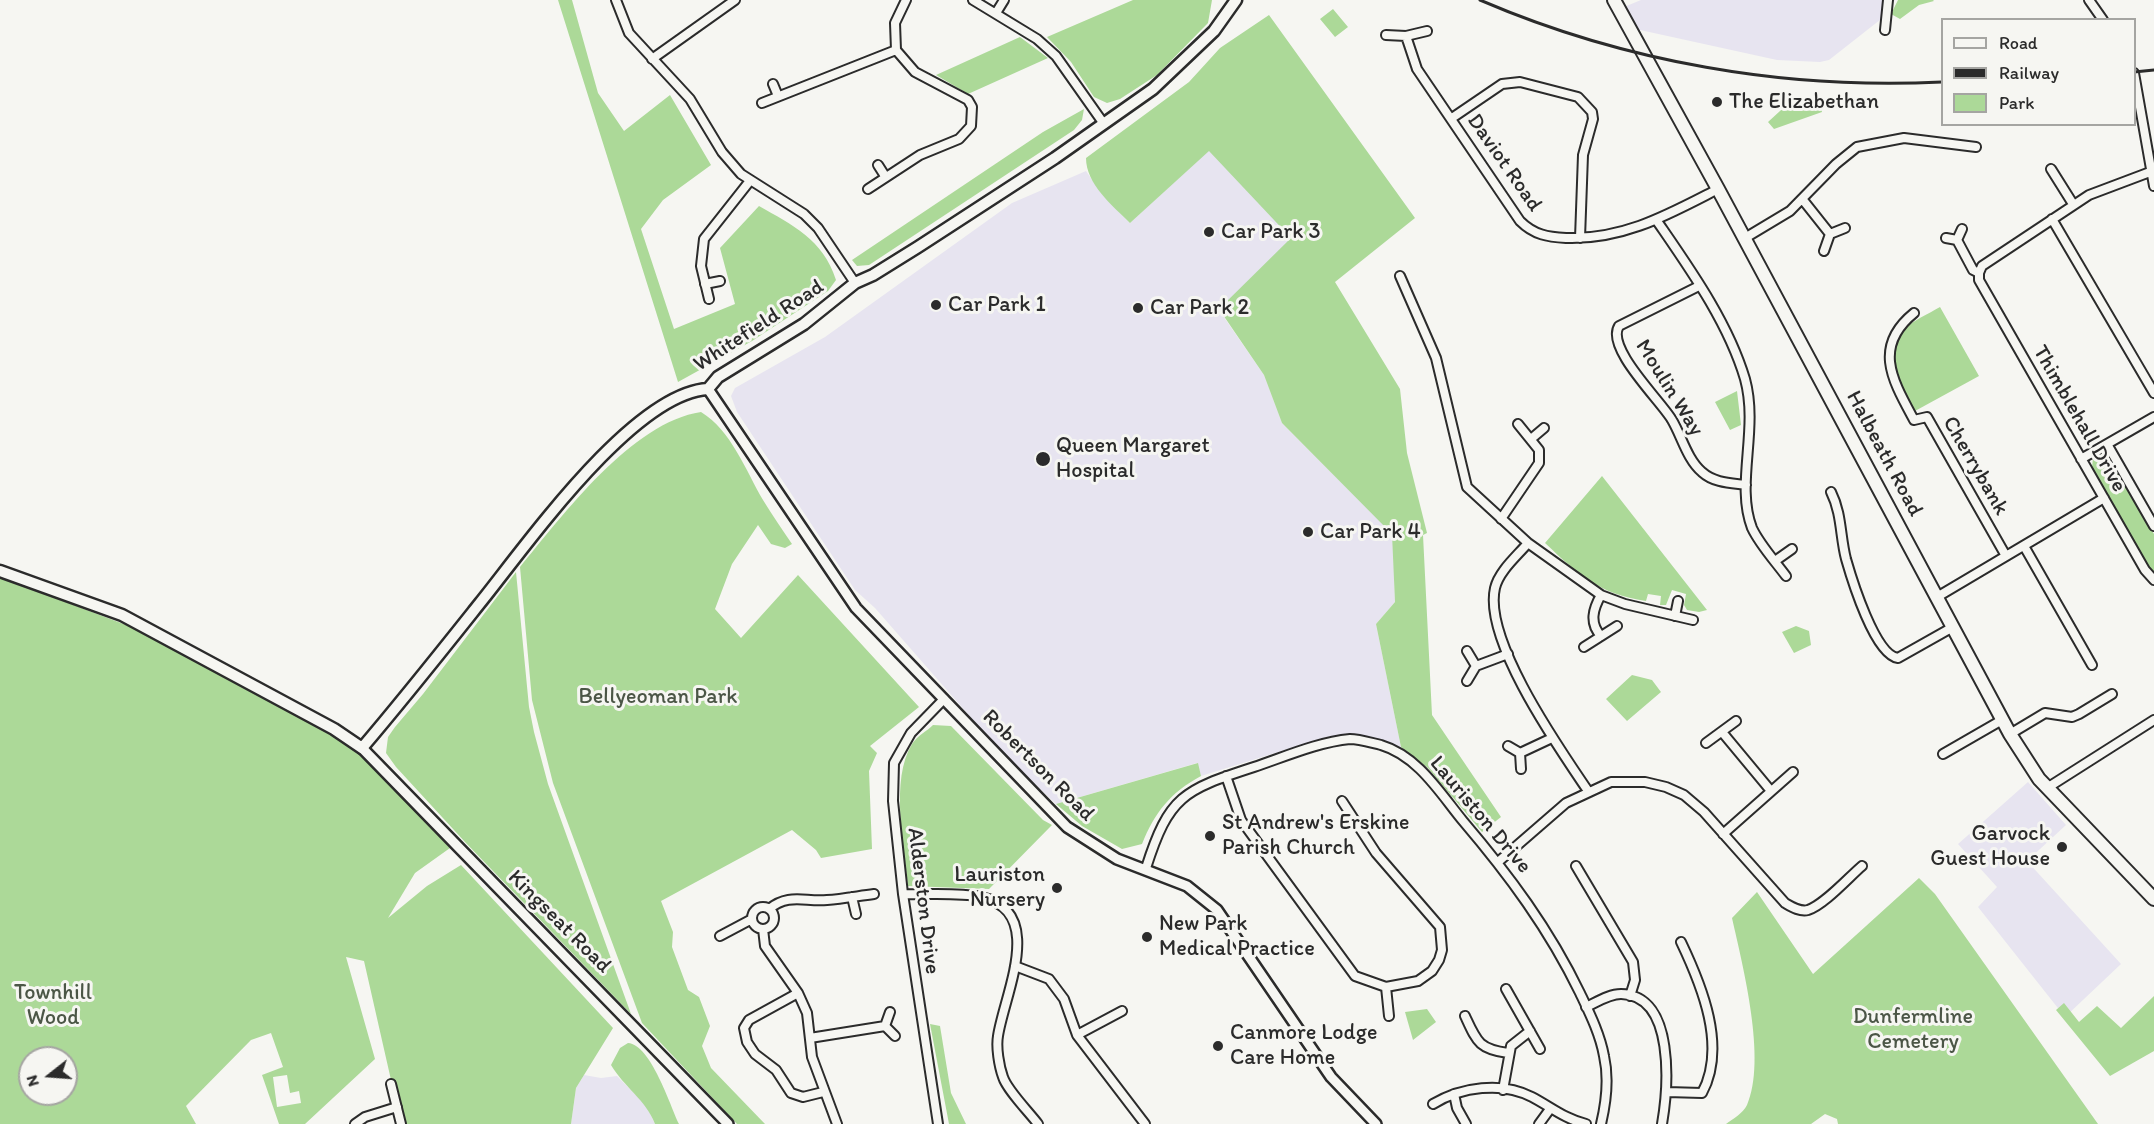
<!DOCTYPE html>
<style>
body{margin:0}
#map{position:relative;width:2154px;height:1124px;overflow:hidden;background:#f6f6f2;font-family:Itim,sans-serif}
canvas{display:block}
.legend{position:absolute;left:1941px;top:18px;width:195px;height:108px;box-sizing:border-box;background:#f6f6f2;border:2px solid #a5a5a2;margin:0;padding:8px 10px;list-style:none;font-size:18px;color:#2b2b2b}
.legend li{display:flex;align-items:center;gap:12px;height:30px}
.legend b{width:30px;border:2px solid #a5a5a2}
.north{position:absolute;left:18px;top:1046px;width:60px;height:60px;box-sizing:border-box;background:#f6f6f2;border:2px solid #a5a5a2;border-radius:50%;rotate:253deg;font-size:16px;font-weight:700;line-height:24px;text-align:center;color:#2b2b2b}
.north::after{content:'';display:block;margin:auto;width:21px;height:27px;background:#2b2b2b;clip-path:polygon(50% 0,100% 100%,50% 72%,0 100%)}
</style>
<div id="map">
<canvas width="2154" height="1124"></canvas>
<ul class="legend">
<li><b style="height:8px;background:#f6f6f2"></b>Road</li>
<li><b style="height:8px;background:#2b2b2b"></b>Railway</li>
<li><b style="height:16px;background:#acd998"></b>Park</li>
</ul>
<div class="north">N</div>
</div>
<script>
const context = document.querySelector('canvas').getContext('2d');
context.lineJoin = 'round';
function fill(path, color) { context.fillStyle = color; context.fill(path, 'evenodd'); }
function stroke(path, color, width, dash) { context.strokeStyle = color; context.lineWidth = width; context.lineCap = dash ? 'butt' : 'round'; context.setLineDash(dash || []); context.stroke(path); }
function label(font, color, halo, rows, align = 'center') {
  context.font = font + ' Itim,sans-serif'; context.lineWidth = 6; context.setLineDash([]); context.textBaseline = 'middle'; context.strokeStyle = halo; context.fillStyle = color; for (const [text, x, y, turn = 0] of rows) {
    context.save(); context.translate(x, y); context.rotate((+turn || 0) * Math.PI / 180); context.textAlign = isNaN(turn) ? turn : align; if (halo) context.strokeText(text, 0, 0); context.fillText(text, 0, 0); context.restore();
  }
}
fill(new Path2D(`
 M1641,0H1895L1885,16L1829,60L1820,62L1777,60L1631,28L1619,9Z
 M1209,150L1292,238L1219,310L1264,375L1282,423L1393,534L1395,602L1376,624L1401,747L1330,736L1201,776L1197,763L1056,804L1002,753L875,608L855,590L737,412L731,396L735,388L825,337L1012,203L1086,171L1102,194L1130,223Z
 M2028,782L2066,825L2027,861L2121,964L2065,1017L1978,907L1997,887L1958,844Z
 M584,1075L601,1078L617,1076L646,1105L655,1124H571L576,1088Z`), '#e7e4f0');
fill(new Path2D(`
 M558,0H572L598,93L624,131L670,95L711,165L663,200L641,229L674,329L735,304L720,248L759,206C792,225 823,239 836,280L828,291L752,341L678,382Z
 M1133,0H1212L1208,23L1157,75L1120,99L1107,103L1094,97L1071,62L1047,37Z
 M1898,0H1933L1934,1L1919,5L1900,19L1891,14Z
 M1333,9L1348,27L1335,37L1320,19Z
 M1269,15L1415,218L1335,282L1400,389L1407,453L1427,533L1423,535L1432,715L1501,817L1482,832L1428,768L1401,747L1376,624L1395,602L1392,534L1282,423L1264,375L1219,309L1291,238L1209,151L1130,223C1112,205 1086,184 1086,158L1189,82L1220,48Z
 M1020,37L1048,58L968,94L936,75Z
 M1819,98L1822,112L1774,129L1768,122L1792,100Z
 M1084,109L1082,120L1074,130L869,265L857,266L852,260L1043,132Z
 M1940,307L1979,376L1915,411C1904,388 1878,351 1904,329C1914,320 1928,314 1940,307Z
 M1737,391L1741,425L1730,430L1715,402Z
 M701,412C731,430 746,471 763,500C772,515 782,529 792,544L785,548L771,544L758,525L732,564L715,609L741,638L798,575L919,707L870,746L877,753L869,771L872,849L821,858L816,850L792,830L661,901L673,932L672,947L688,990L699,997L710,1026L702,1046L711,1068L765,1124H737L642,1023L553,783L532,700L520,567C563,515 632,422 701,412Z
 M2102,454L2110,457L2154,534V572L2147,565L2092,468L2093,458Z
 M1602,476L1707,610L1699,612L1687,610L1684,605L1686,594L1672,590L1666,605H1660L1661,596L1648,594L1646,601C1599,594 1579,575 1545,543Z
 M516,572L529,707L534,732L548,784L631,1014L465,842L396,767L386,753L388,737L395,727L423,694Z
 M0,577L134,628L342,740L379,771L450,848L415,873L388,918L427,886L461,865L613,1028L576,1088L571,1124H401L364,961L346,957L375,1059L305,1124H279L262,1075L283,1067L271,1033L251,1040L186,1106L196,1124H0ZM30,1058H66V1094H30ZM287,1075L290,1093L299,1091L301,1103L277,1107L273,1077Z
 M1796,626L1809,631L1811,645L1794,653L1782,632Z
 M1632,675L1652,680L1661,692L1627,721L1606,699Z
 M933,725L951,726L1043,820L1052,825L989,889L908,886C904,845 890,780 912,744C917,736 927,731 933,725Z
 M1198,763L1201,776C1170,793 1155,812 1142,844L1122,849L1082,826L1056,804Z
 M1919,878L1935,894L2098,1124H1838L1837,1119L1825,1114L1811,1124H1726C1733,1119 1743,1113 1747,1105C1767,1060 1743,967 1732,918L1757,892L1813,974Z
 M2154,996V1051L2110,1076L2056,1010L2064,1003L2079,1022L2097,1006L2121,1028Z
 M1427,1009L1436,1022L1413,1040L1405,1012Z
 M930,1024L940,1026L951,1093L966,1124H949Z
 M628,1043C651,1045 670,1105 679,1124H655C646,1100 624,1087 611,1065L620,1048Z`), '#acd998');
const minor = new Path2D(`
 M616,0L629,33L690,99L722,152L741,174L804,214L818,228L855,283
 M973,0L1037,39L1056,56L1104,124
 M2089,0L2103,20
 M996,13L1004,0
 M1885,30L1888,0
 M1386,35L1406,36L1427,31
 M1406,36L1417,69L1520,221C1534,235 1548,237 1566,238C1624,240 1669,214 1718,189
 M652,59L735,0
 M2134,73L2154,186
 M773,84L778,96
 M762,103L896,50
 M1452,118L1502,84L1520,82L1578,97L1592,112L1593,119L1583,155L1580,238
 M878,165L885,176
 M2051,169L2073,204
 M868,189L920,155L959,139L971,126L972,107L968,100L915,72L896,50L895,23L906,0
 M1803,200L1830,234L1845,228
 M2052,219L2154,393
 M1657,221C1690,269 1728,322 1745,379C1759,430 1735,484 1752,528C1760,545 1775,561 1786,576
 M1962,229L1957,240L1973,270L1979,273V280L2145,570L2154,580
 M1745,238L1790,211L1836,164L1857,147L1904,138L1976,147
 M1946,238L1957,240
 M1824,251L1830,234
 M1979,273L1982,266L2089,195L2150,172
 M1400,276L1436,358L1467,487L1528,543L1601,595L1625,604L1693,620
 M705,284L720,281
 M1699,286L1619,326C1605,348 1662,402 1672,420C1682,437 1687,459 1702,472C1714,483 1731,483 1746,485
 M709,299L701,266L704,239L749,182
 M1914,313C1872,347 1893,381 1914,420L1927,417L2006,556
 M1531,439L1544,428
 M2107,444L2154,526
 M2081,459L2154,417
 M1831,492C1842,514 1840,536 1846,559C1852,580 1875,655 1898,658L1953,627
 M1501,519L1539,463V450L1518,424
 M1528,543C1517,556 1499,571 1495,588C1483,640 1559,748 1588,791
 M2024,546L2092,665
 M1775,561L1792,549
 M1937,597L2104,498
 M1675,616L1678,601
 M1601,636C1589,623 1593,609 1601,595
 M1584,647L1617,626
 M1467,651L1476,666L1467,681
 M1476,666L1508,654
 M1722,732L1771,791
 M2010,734L2045,713L2072,717L2079,714L2112,694
 M1706,743L1736,721
 M1508,746L1520,753L1521,769
 M1520,753L1552,738
 M1943,754L2002,720
 M1226,776L1241,820L1355,976L1386,987L1418,981L1432,971L1439,960L1442,950L1440,927L1376,853L1342,801
 M2047,788L2154,720
 M1723,834L1793,772
 M1498,862L1566,803L1611,782H1645L1666,787L1684,795L1704,812L1785,903C1792,907 1800,912 1808,910C1824,905 1849,877 1862,866
 M1576,866L1633,962L1635,980L1630,996
 M1146,868C1169,796 1183,790 1254,767C1284,757 1318,742 1350,739C1359,739 1372,743 1381,745C1418,756 1440,793 1463,821C1509,875 1549,929 1580,993C1590,1014 1600,1034 1604,1056C1609,1078 1606,1103 1601,1124
 M903,894C928,895 956,892 981,897C1047,911 1004,995 998,1036C996,1047 999,1066 1003,1077C1007,1090 1029,1112 1038,1124
 M852,897L856,914
 M752 918a11 11 0 1 1 22 0a11 11 0 1 1-22 0Z
 M769,909C789,893 804,902 827,900C842,899 858,896 874,894
 M763,929L765,946L798,993L807,1013L812,1057L837,1124
 M720,936L752,919
 M1015,966L1049,979L1064,999L1077,1035L1145,1124
 M1386,987L1389,1016
 M1506,989L1540,1049
 M798,993L749,1020L744,1028L747,1042L755,1054L776,1070L791,1093L803,1097L823,1092
 M1586,1007C1597,1002 1609,994 1621,994C1676,995 1668,1089 1662,1124
 M890,1012L885,1026L895,1036
 M1465,1016C1477,1042 1479,1049 1508,1053
 M1077,1035L1122,1011
 M810,1038L885,1026
 M391,1084L401,1124
 M1503,1090L1511,1046L1530,1031
 M1667,1092L1702,1093C1727,1047 1702,986 1681,942
 M1454,1094L1457,1108L1466,1124
 M1433,1104C1461,1087 1502,1081 1532,1097C1551,1107 1565,1119 1586,1124
 M355,1124L365,1117L397,1107
 M938,1124L903,894L893,801L894,763L911,733L944,699
 M1539,1124L1550,1109`);
const tertiary = new Path2D(`
 M708,389L856,608L1067,827L1117,859L1187,886L1217,910L1331,1077L1376,1124
 M362,748L728,1124`);
const secondary = new Path2D(`
 M0,571L122,615L334,729L362,748C403,700 441,652 480,603C526,546 633,393 708,389L718,377L804,324L855,283L873,275L918,247L1055,158L1153,89L1214,31L1236,0`);
const primary = new Path2D(`
 M1614,0L1718,189L2010,734L2039,779L2154,899`);
stroke(minor, '#2b2b2b', 12);
stroke(tertiary, '#2b2b2b', 14);
stroke(secondary, '#2b2b2b', 15);
stroke(primary, '#2b2b2b', 16);
stroke(minor, '#f6f6f2', 8);
stroke(tertiary, '#f6f6f2', 9);
stroke(secondary, '#f6f6f2', 10);
stroke(primary, '#f6f6f2', 12);
stroke(new Path2D(`
 M1480,0C1624,62 1785,90 1942,82
 M2134,72L2154,70`), '#2b2b2b', 3);
for (const [x, y, r, color] of [
 [1717,102,6,"#2b2b2b"],
 [1209,232,6,"#2b2b2b"],
 [936,305,6,"#2b2b2b"],
 [1138,308,6,"#2b2b2b"],
 [1043,459,8,"#2b2b2b"],
 [1308,532,6,"#2b2b2b"],
 [1210,836,6,"#2b2b2b"],
 [2062,847,6,"#2b2b2b"],
 [1057,888,6,"#2b2b2b"],
 [1147,937,6,"#2b2b2b"],
 [1218,1046,6,"#2b2b2b"]
]) { const dot = new Path2D(); dot.arc(x, y, r, 0, 2 * Math.PI); context.fillStyle = color; context.fill(dot); stroke(dot, '#f6f6f2', 2); }
label('22px', '#2b2b2b', '#f6f6f2', [
 ["The Elizabethan",1729,102],
 ["Car Park 3",1221,232],
 ["Car Park 1",948,305],
 ["Car Park 2",1150,308],
 ["Queen Margaret",1056,446],
 ["Hospital",1056,471],
 ["Car Park 4",1320,532],
 ["St Andrew's Erskine",1222,823],
 ["Parish Church",1222,848],
 ["Garvock",2050,834,"right"],
 ["Guest House",2050,859,"right"],
 ["Lauriston",1045,875,"right"],
 ["Nursery",1045,900,"right"],
 ["New Park",1159,924],
 ["Medical Practice",1159,949],
 ["Canmore Lodge",1230,1033],
 ["Care Home",1230,1058]
], 'left');
label('22px', '#2b2b2b', '#f6f6f2', [
 ["Daviot Road",1504,163,55],
 ["Whitefield Road",759,326,-33],
 ["Moulin Way",1669,388,58],
 ["Thimblehall Drive",2079,419,60],
 ["Halbeath Road",1884,454,62],
 ["Cherrybank",1975,466,60],
 ["Robertson Road",1038,766,45],
 ["Lauriston Drive",1480,815,50],
 ["Alderston Drive",923,901,83],
 ["Kingseat Road",559,922,45]
]);
label('22px', '#4b5646', '#f6f6f2', [
 ["Bellyeoman Park",658,697],
 ["Townhill",53,993],
 ["Wood",53,1018],
 ["Dunfermline",1913,1017],
 ["Cemetery",1913,1042]
]);
</script>
